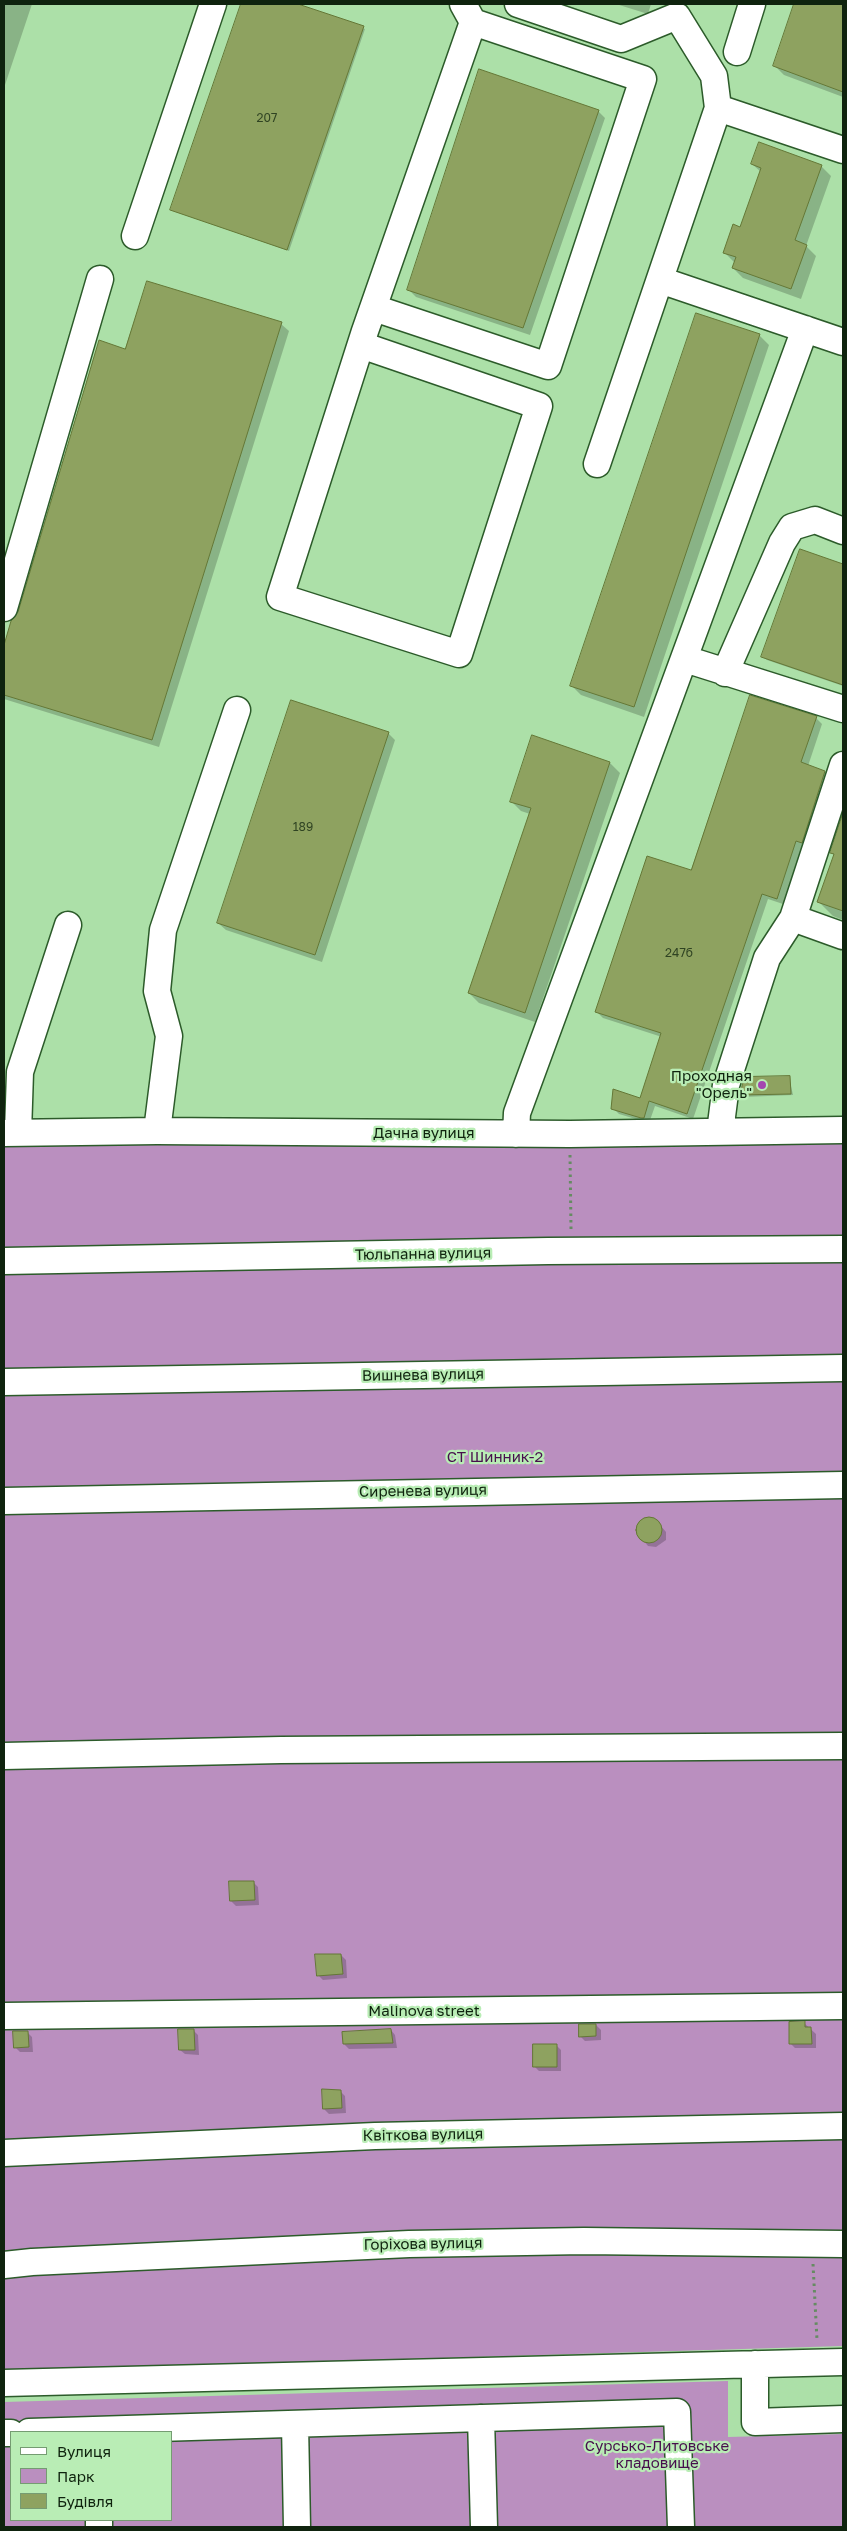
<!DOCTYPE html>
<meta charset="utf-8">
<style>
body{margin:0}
#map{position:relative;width:847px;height:2531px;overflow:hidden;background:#ace0a8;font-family:"Golos Text",sans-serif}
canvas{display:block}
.frame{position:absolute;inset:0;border:5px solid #0f230e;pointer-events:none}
.legend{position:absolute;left:10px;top:2431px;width:162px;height:90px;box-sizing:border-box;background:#b9edb5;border:1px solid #759c72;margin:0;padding:6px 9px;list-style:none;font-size:15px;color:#0f230e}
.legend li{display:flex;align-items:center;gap:10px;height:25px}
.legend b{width:25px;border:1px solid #759c72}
</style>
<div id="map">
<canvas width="847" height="2531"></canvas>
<div class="frame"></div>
<ul class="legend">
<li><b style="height:6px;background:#fff"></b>Вулиця</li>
<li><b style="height:14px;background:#ba8fbf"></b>Парк</li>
<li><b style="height:14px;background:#8ea260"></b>Будівля</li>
</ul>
</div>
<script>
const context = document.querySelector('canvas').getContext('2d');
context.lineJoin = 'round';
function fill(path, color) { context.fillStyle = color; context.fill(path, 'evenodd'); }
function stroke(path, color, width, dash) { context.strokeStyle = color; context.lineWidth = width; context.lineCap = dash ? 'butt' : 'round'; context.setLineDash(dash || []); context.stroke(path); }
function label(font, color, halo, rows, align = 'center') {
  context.font = font + ' "Golos Text",sans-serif'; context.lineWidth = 4.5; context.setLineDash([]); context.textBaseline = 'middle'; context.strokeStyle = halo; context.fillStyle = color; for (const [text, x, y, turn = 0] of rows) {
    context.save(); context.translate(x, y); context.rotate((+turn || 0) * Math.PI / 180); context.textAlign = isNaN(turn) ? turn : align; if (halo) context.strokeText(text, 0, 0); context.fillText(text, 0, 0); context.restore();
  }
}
fill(new Path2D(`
 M843,1134V2346L4,2371V1143Z
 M728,2381V2437L843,2434V2527H4V2402ZM11,2432H171V2520H11Z`), '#ba8fbf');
fill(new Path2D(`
 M4,4H32L4,88Z
 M242,4H295L365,29L289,251L171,210Z
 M616,4H651L648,14Z
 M796,4H843V97L784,75L774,65Z
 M598,111L605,118L530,335L416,297L408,289Z
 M752,164L821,166L831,176L806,246L816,256L801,299L743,278L733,268L735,263L724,252L741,228L761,172Z
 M281,324L289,331L159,747L4,699V649L13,621L20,613L126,351Z
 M759,335L769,345L644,717L581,695L571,685Z
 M801,550L843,565V686L767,660L763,657Z
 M816,718L822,724L808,766L825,772L831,778L808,848L802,846L783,904L768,899L693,1119L655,1106L649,1123L619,1114L613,1108L641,1100L662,1037L603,1018L597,1012L692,872Z
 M388,733L395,740L322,962L226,930L218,923Z
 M610,763L620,773L535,1022L479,1003L469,993L530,814L521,811L511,801Z
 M843,817V920L833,916L819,902L835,856L832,853Z
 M789,1077L793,1095L743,1097L741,1095Z
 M646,1518L655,1519L666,1532V1540L656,1547L648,1546L638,1534L640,1522Z
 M253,1882L258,1887L259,1905L236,1906L231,1901Z
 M341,1955L346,1960L347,1978L323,1980L318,1975Z
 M804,2023L816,2034V2048H795L790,2043Z
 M596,2025L601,2030V2040L585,2041L580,2036Z
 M193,2030L198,2035L199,2055L185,2054L180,2050Z
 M391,2030L395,2035L397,2048L349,2049L344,2044Z
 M27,2032L32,2037L33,2052H20L15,2047Z
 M556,2045L561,2050V2071H539L534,2066Z
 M340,2091L345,2096L346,2113L329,2114L324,2109Z`), '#0003');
const building = new Path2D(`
 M241,4H298L364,26L287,250L170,210Z
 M794,4H843V92L773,66Z
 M479,69L599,110L523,328L407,290Z
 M759,142L822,165L795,240L807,245L791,289L732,268L736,257L723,253L733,224L740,227L761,168L751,164Z
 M147,281L282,322L152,740L4,695V645L11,621L18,612L99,340L125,349Z
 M696,313L760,334L634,707L570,686Z
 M800,549L843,564V685L761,657Z
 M750,695L817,716L801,762L825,771L802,843L796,841L777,899L762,894L687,1114L649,1101L644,1118H641L611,1109L613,1089L640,1098L661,1033L595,1012L647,856L691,870Z
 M291,700L389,732L315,955L217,923Z
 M532,735L610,762L525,1013L468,993L531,808L510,802Z
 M843,813V911L817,902L834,854L830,853Z
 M790,1076L791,1094L740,1095L744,1077Z
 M636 1530a13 13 0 1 1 26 0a13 13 0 1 1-26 0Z
 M229,1881H254L255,1900L230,1901Z
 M315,1954H341L343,1974L317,1976Z
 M805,2021V2027H811L812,2044H789V2022Z
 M579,2024H596V2036L579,2037Z
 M178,2029H194L195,2050H179Z
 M391,2029L393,2043L343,2044L342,2032Z
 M13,2031H28L29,2047L14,2048Z
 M533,2044H557V2067H533Z
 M322,2089L341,2090L342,2108L323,2109Z`);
fill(building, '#8ea260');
stroke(building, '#647736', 1);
const minor = new Path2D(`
 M518,4L621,39L677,16L714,76L718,108L597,464
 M737,52L752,4
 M718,108L843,150
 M135,236L213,4
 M660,280L843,342
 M374,308L548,366L643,79L473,22
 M361,345L539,406L459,654L280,597L365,331L473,22L463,4
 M4,608L100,279
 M685,659L843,709
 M725,673L782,543L792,527L815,520L843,531
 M793,918L843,936
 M157,1131L169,1036L157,991L163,930L237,710
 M720,1132L726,1085L767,958L793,918L843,765
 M4,1133L157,1131L570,1134L843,1130
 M18,1133L20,1072L68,925
 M516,1134L517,1113L805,329
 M4,1261L548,1251L843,1249
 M4,1382L843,1368
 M4,1501L843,1485
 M4,1756L281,1750L843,1746
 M4,2016L843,2006
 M4,2153L375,2136L843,2126
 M4,2265L32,2262L409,2244L584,2241L843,2244
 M755,2364V2422L843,2419
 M4,2383L843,2362
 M481,2418L484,2527
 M295,2424L297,2527
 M29,2432L677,2412L681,2527
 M4,2433H11
 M99,2520V2527`);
stroke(minor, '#2c5b2a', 29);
stroke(new Path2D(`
 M570,1155L571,1229
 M813,2264L817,2340`), '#658b62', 3, [2.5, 4]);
stroke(minor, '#fff', 26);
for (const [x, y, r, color] of [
 [762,1085,5,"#a447b0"]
]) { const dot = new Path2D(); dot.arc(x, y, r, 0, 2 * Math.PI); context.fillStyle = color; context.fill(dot); stroke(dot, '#b9edb5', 2); }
label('12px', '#2f4322', null, [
 ["207",267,118],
 ["189",303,827],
 ["247б",679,953]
]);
label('15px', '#0f230e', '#b9edb5', [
 ["Проходная",752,1076],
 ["\"Орель\"",752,1093]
], 'right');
label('15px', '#0f230e', '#b9edb5', [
 ["Дачна вулиця",424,1133],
 ["Тюльпанна вулиця",423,1254,-1],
 ["Вишнева вулиця",423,1375,-1],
 ["Сиренева вулиця",423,1491,-1],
 ["Malinova street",424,2011],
 ["Квіткова вулиця",423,2135,-1],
 ["Горіхова вулиця",423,2244,-1]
]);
label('15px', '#470f4d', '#b9edb5', [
 ["СТ Шинник-2",495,1457],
 ["Сурсько-Литовське",657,2446],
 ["кладовище",657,2463]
]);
</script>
